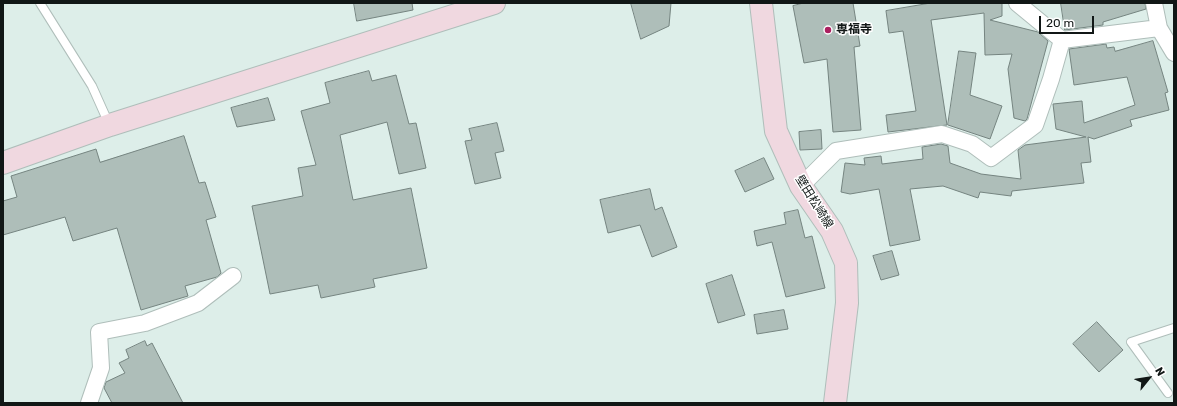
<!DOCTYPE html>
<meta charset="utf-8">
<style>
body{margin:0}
#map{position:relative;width:1177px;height:406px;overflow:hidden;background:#ddeee9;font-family:Rubik,sans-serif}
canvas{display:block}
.frame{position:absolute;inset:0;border:4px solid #111716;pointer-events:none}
.north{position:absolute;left:1129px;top:358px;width:40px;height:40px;-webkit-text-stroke:3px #fff;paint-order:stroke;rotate:60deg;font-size:11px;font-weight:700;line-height:16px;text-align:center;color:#111716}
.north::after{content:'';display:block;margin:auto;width:14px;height:18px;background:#111716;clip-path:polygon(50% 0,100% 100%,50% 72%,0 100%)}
.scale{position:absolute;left:1039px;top:16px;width:55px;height:18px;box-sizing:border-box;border:2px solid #111716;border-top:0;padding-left:5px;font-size:12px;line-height:14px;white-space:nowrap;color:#111716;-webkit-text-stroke:3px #fff;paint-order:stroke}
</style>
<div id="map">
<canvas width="1177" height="406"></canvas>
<div class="frame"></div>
<div class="north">N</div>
<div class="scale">20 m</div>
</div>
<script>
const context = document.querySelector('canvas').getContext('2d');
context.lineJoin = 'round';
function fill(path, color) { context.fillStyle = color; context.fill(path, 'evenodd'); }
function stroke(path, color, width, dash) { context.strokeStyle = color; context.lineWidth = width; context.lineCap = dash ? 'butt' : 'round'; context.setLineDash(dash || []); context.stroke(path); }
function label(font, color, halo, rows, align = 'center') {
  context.font = font + ' Rubik,"Noto Sans JP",sans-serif'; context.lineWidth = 3; context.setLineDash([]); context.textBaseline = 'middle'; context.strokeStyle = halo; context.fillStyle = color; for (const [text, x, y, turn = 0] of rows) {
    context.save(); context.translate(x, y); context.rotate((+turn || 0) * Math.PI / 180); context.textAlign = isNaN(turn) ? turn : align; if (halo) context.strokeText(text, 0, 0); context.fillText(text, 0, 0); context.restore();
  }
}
const building = new Path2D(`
 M354,3H412L413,10L357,21Z
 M631,3H671L669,26L641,39Z
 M804,3H853L860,46L854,47L861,130L833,132L827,59L804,63L793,6Z
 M931,3H1002V16L990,20L1038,32L1048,41L1027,119L1025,121L1014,118L1008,69L1012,54L985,55L984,13L931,20L947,125L888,132L886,115L916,111L903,31L889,33L886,11Z
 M1061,3H1145L1146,9L1103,22V25L1065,30Z
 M1153,41L1168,92L1165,93L1169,110L1130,120L1132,126L1094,139L1088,137L1091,162L1081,163L1084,183L1012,191L1011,196L980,192L978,198L943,186L910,189L920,240L890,246L879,189L850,194L841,192L845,163L865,165L864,158L881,156L882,164L923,159L922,147L941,144L948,146L950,163L981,174L1021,179L1018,150L1025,145L1086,137L1056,129L1053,104L1082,101L1084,123L1135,105L1127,77L1074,85L1069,49L1106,44L1107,48L1114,47L1115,51Z
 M959,51L976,53L970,95L1002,106L990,139L948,125Z
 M369,71L372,81L396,75L409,124L416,123L426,168L399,174L387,122L340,135L353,200L411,188L427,268L373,279L375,287L321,298L318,285L270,294L252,206L303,196L298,168L316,165L301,111L330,103L325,83Z
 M268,98L275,120L237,127L231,108Z
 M497,123L504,151L495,153L501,178L475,184L465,141L472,140L469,129Z
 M821,130L822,149L800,150L799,132Z
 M184,136L199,183L205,182L216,217L206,220L221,273L217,277L185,286L188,296L141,310L117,228L73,241L65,217L3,235V201L17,197L11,176L96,149L100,162Z
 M764,158L774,179L745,192L735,171Z
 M650,189L655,210L662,207L677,247L652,257L640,225L608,233L600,200Z
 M798,210L805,238L812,236L825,288L786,297L772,242L757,246L754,231L786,224L784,213Z
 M892,251L899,275L881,280L873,256Z
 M732,275L745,315L718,323L706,284Z
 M784,310L788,329L757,334L754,315Z
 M1097,322L1123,350L1099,372L1073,344Z
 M145,341L147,346L152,343L183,403H112L104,388L106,382L125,373L119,363L129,358L126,350Z`);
fill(building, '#aebeb9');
stroke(building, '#758480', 1);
const lane = new Path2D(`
 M40,3L92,86L109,124
 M1168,393L1131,342L1174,328`);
const street = new Path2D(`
 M1017,3L1062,40L1159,28
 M1154,3L1159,28L1174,53
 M801,186L836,151L942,134L972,144L991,158L1035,125L1051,79L1062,40
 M89,403L101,368L99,332L145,323L198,303L233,276`);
const secondary = new Path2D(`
 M761,3L776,131L801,186L832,231L846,263L847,303L835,403
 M3,163L110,125L494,3`);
stroke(lane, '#afbeba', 10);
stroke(street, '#afbeba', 18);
stroke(secondary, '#afbeba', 24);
stroke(lane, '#fff', 8);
stroke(street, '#fff', 16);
stroke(secondary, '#f0d8e0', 22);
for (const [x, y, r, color] of [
 [828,30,4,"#ac2060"]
]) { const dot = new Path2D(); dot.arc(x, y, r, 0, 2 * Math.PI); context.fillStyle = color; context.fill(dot); stroke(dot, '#fff', 1.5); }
label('bold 12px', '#111716', '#fff', [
 ["専福寺",836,30]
], 'left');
label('12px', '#111716', '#fff', [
 ["壁田松崎線",814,202,58]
]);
</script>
